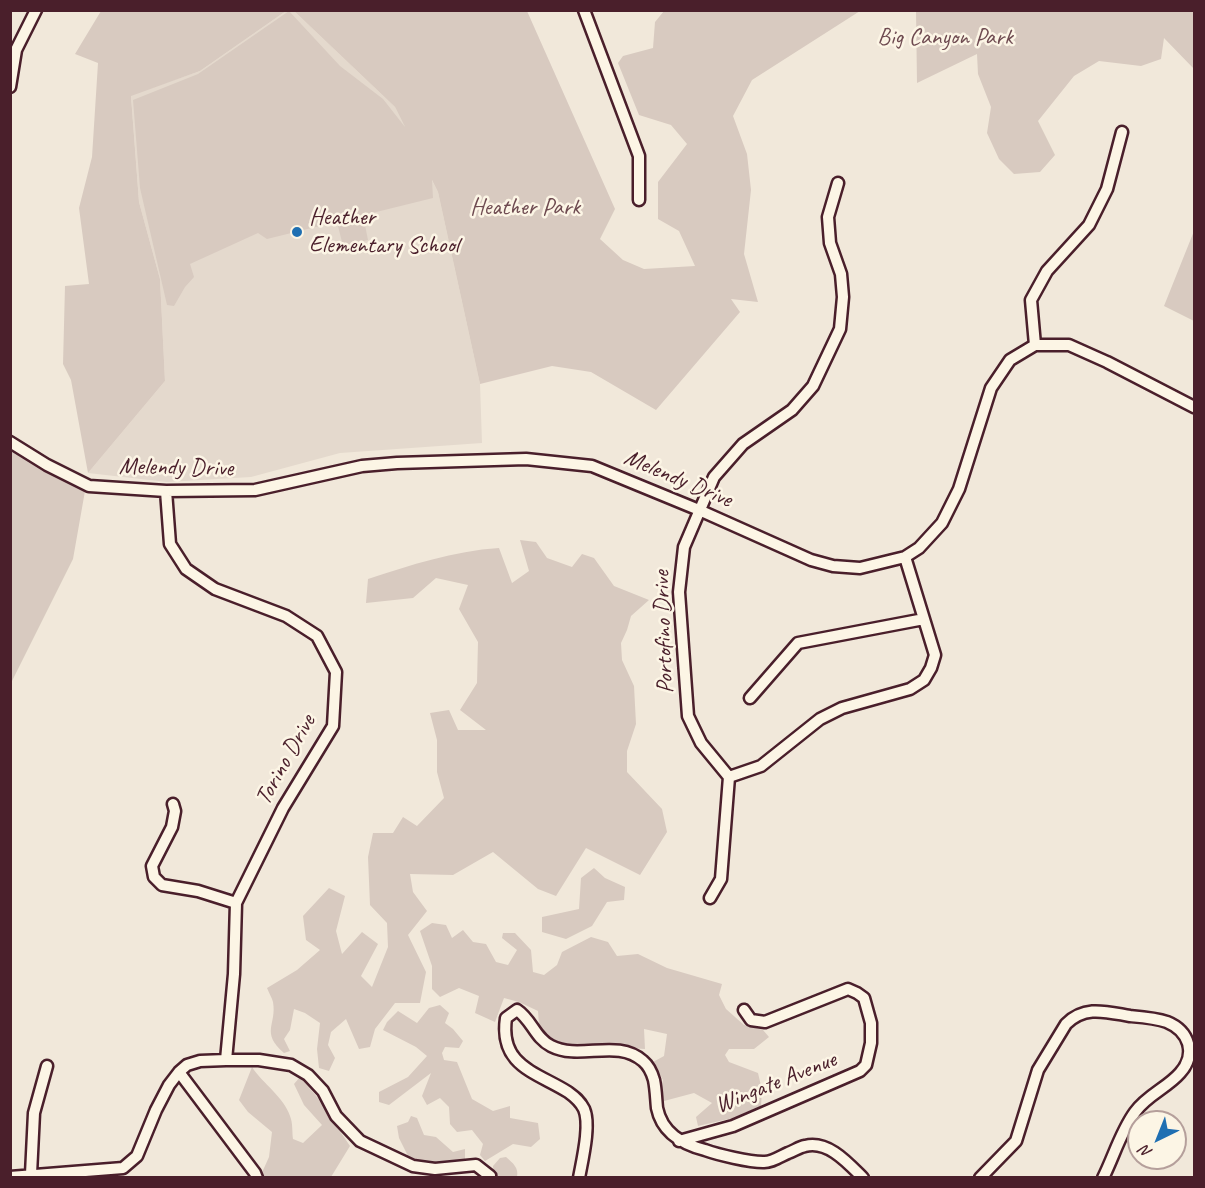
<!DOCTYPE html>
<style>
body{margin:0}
#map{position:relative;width:1205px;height:1188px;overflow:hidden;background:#f1e8da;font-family:Caveat,sans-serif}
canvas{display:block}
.frame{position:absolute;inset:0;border:12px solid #4a1f2b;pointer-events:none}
.north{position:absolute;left:1127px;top:1110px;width:60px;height:60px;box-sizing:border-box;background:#fcf5e5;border:2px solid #b59f9b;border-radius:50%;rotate:223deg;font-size:16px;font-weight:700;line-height:24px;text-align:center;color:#4a1f2b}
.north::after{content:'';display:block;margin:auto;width:21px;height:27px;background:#1f6fb2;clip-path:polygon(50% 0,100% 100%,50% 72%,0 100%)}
</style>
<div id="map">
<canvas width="1205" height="1188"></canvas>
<div class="frame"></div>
<div class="north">N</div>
</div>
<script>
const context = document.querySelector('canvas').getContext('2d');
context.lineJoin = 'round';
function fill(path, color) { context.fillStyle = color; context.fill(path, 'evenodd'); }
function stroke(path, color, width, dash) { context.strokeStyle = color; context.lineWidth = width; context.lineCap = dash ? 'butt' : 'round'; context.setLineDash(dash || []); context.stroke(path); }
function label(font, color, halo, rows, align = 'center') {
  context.font = font + ' Caveat,sans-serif'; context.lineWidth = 5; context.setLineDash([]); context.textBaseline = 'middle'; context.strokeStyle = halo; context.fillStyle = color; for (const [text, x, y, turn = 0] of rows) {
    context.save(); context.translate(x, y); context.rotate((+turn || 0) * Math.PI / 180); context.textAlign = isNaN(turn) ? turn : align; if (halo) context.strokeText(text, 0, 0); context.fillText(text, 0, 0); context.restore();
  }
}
fill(new Path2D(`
 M286,11H294L395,107L438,192L480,384L482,443L340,453L251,477L167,482L88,473L165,381L160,279L139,202L131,95L200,71Z`), '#e4d9cd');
fill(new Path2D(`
 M101,11H286L200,71L131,96L139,202L160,279L165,381L88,473L71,380L63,364L65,286L89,284L79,208L92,157L98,63L75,54Z
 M289,11L340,66L383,99L405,127L395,107L294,11H527L615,209L600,239L623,260L644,269L695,266L679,231L658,219V182L687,144L671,125L639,115L618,63L623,56L653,48L655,22L664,11H860L752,80L733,116L747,154L751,190L744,254L758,302L731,299L740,312L656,410L591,372L552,366L480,384L438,192L432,180L433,198L267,239L258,233L190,264L194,277L185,287L174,306L167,305L140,188L133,100L198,74Z
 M916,11H1194V69L1164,38L1161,59L1141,66L1099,61L1074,76L1038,121L1055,155L1040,172L1014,174L999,159L987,133L991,107L978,74L977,54L917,83Z
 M364,220L368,240L343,246L338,226Z
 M1194,231V321L1164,306Z
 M11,442L85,491L73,559L11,683Z
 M520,540L536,542L547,558L572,567L582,554L594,558L614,586L649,600L631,616L627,630L621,643L622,660L634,686L636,724L627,751V772L662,809L667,832L640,875L586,848L556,896L538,889L493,852L453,875L410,874L413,892L427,911L408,935L426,972L420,1003H395L375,1029L370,1047L359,1049L346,1019L331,1032L328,1045L335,1058L329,1071L319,1068L317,1049L320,1023L305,1013L294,1009L290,1030L284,1039L290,1051L284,1053C260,1032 277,1025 273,1002C272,998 269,993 267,988L297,970L320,950L306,940L303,916L329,888L345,896L336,931L342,954L362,932L378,944L361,976L372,987L388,947L387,923L370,905L368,857L373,833H393L403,817L417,826L444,798L437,772V740L430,713L449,710L458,730H486L460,710L477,683L478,642L459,609L468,585L436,578L413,598L366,603L368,579C411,565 453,551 499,548L512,583L529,571Z
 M594,868L605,878L625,887L624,900L607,902L592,926L566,939L542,932V917L579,909L581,878Z
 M432,923L446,925L452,938L463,930L473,942L486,944L496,962L508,965L517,950L502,938L503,933H515L531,950L533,972L544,975L557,965L562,952L591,937L608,942L617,956L638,954L667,968L722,984L719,995L726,1009L744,1025L763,1030L769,1037L754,1049H729L725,1055L729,1062L758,1073L762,1090L761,1106L733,1118L698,1126L696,1117L712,1103L694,1093L664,1101L661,1087L663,1080L653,1062L664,1056L667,1034L644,1029L645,1049L563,1044L548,1036L539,1025L538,1011L519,1002L504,998L495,1022L475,1013L479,996L459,988L440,997L432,989V966L420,931Z
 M440,1005L449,1013L445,1023L453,1029L463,1041L459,1048L445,1047L442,1053L444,1060L457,1062L472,1099L493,1111L510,1106V1118L538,1123L540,1139L531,1147L513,1144L485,1161L480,1155L483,1144L472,1130L457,1132L450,1124L449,1107L440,1098L427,1105L422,1096L431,1073L389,1105L379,1102V1092L408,1077L427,1056L416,1047L383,1030L387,1022L398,1011L417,1023L429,1008Z
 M252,1067C263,1084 284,1097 290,1116C293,1123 292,1132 293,1139L303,1143L322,1125L304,1105L294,1084L300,1077L317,1097L350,1146L331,1177H260L269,1157L272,1132L248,1112L239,1100Z
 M411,1116L417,1118L424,1135L436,1137L453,1152L465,1149V1162L430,1164L410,1160L399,1138L397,1126L408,1122Z
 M506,1157C513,1163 519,1168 517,1177H494L493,1166L500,1158Z`), '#d8cac0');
const street = new Path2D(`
 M584,10L639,156V200
 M10,87L16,50L36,10
 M838,183L828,217L830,243L841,274L843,297L840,329L813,386L792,410L743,444L714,477L684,547L679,592L688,716L701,743L729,777L761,766L820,719L842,708L910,689L924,680L931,668L935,655L905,557
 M1035,345L1031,300L1047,271L1089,225L1107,189L1122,132
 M10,442L47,465L89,486L166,491L255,490L362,466L397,463L526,459L592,466L699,510L811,560L833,566L860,568L905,557L919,548L942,523L959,489L991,388L1010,360L1035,345H1069L1107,362L1194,407
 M166,491L170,544L186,569L215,589L286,616L317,636L336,672L333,726L283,808L236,903L234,974L226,1060
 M750,698L798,643L924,619
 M173,804L175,811L172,827L152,866L154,877L162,885L198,891L236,903
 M710,898L721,879L729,777
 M179,1072L255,1173L257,1178
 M679,1141L733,1126L860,1071L866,1065L871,1043V1023L864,998L857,993L848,989L765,1022L751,1020L744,1010
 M31,1174L34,1113L47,1066
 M10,1177L123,1168L137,1156L156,1110L169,1085L179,1072L187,1065L200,1061L226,1060H259L291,1065L308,1075L323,1091L336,1116L360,1141L413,1166L435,1169L476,1165L490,1176L489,1178
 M579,1178C582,1161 591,1125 584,1109C580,1101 575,1097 568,1092C536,1072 499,1066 506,1018L517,1010C532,1020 535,1038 551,1046C580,1061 617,1038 643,1061C649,1066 652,1073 654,1080C656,1090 656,1098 657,1108C662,1133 682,1144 705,1150C719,1155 749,1162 763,1162C771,1163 781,1156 788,1153C794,1151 799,1147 805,1146C828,1140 848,1163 863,1178
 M980,1178L1016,1141L1038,1070L1066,1024C1085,1005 1106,1012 1130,1016C1142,1017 1156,1018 1167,1022C1189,1031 1197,1054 1180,1073C1167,1088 1147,1095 1135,1112C1121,1131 1114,1156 1103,1178`);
stroke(street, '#4a1f2b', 15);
stroke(street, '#fcf5e5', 10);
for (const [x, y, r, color] of [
 [297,232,6,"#1f6fb2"]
]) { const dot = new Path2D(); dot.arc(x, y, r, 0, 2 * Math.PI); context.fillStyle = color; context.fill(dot); stroke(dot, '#fcf5e5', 2); }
label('24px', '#6e4a50', '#fcf5e5', [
 ["Big Canyon Park",945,38],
 ["Heather Park",525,208]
]);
label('24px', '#4a1f2b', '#fcf5e5', [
 ["Heather",309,218],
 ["Elementary School",309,246]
], 'left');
label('24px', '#4a1f2b', '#fcf5e5', [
 ["Melendy Drive",176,468,1],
 ["Melendy Drive",678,479,23],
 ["Portofino Drive",664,632,-92],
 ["Torino Drive",286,760,-61],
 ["Wingate Avenue",776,1083,-22]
]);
</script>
